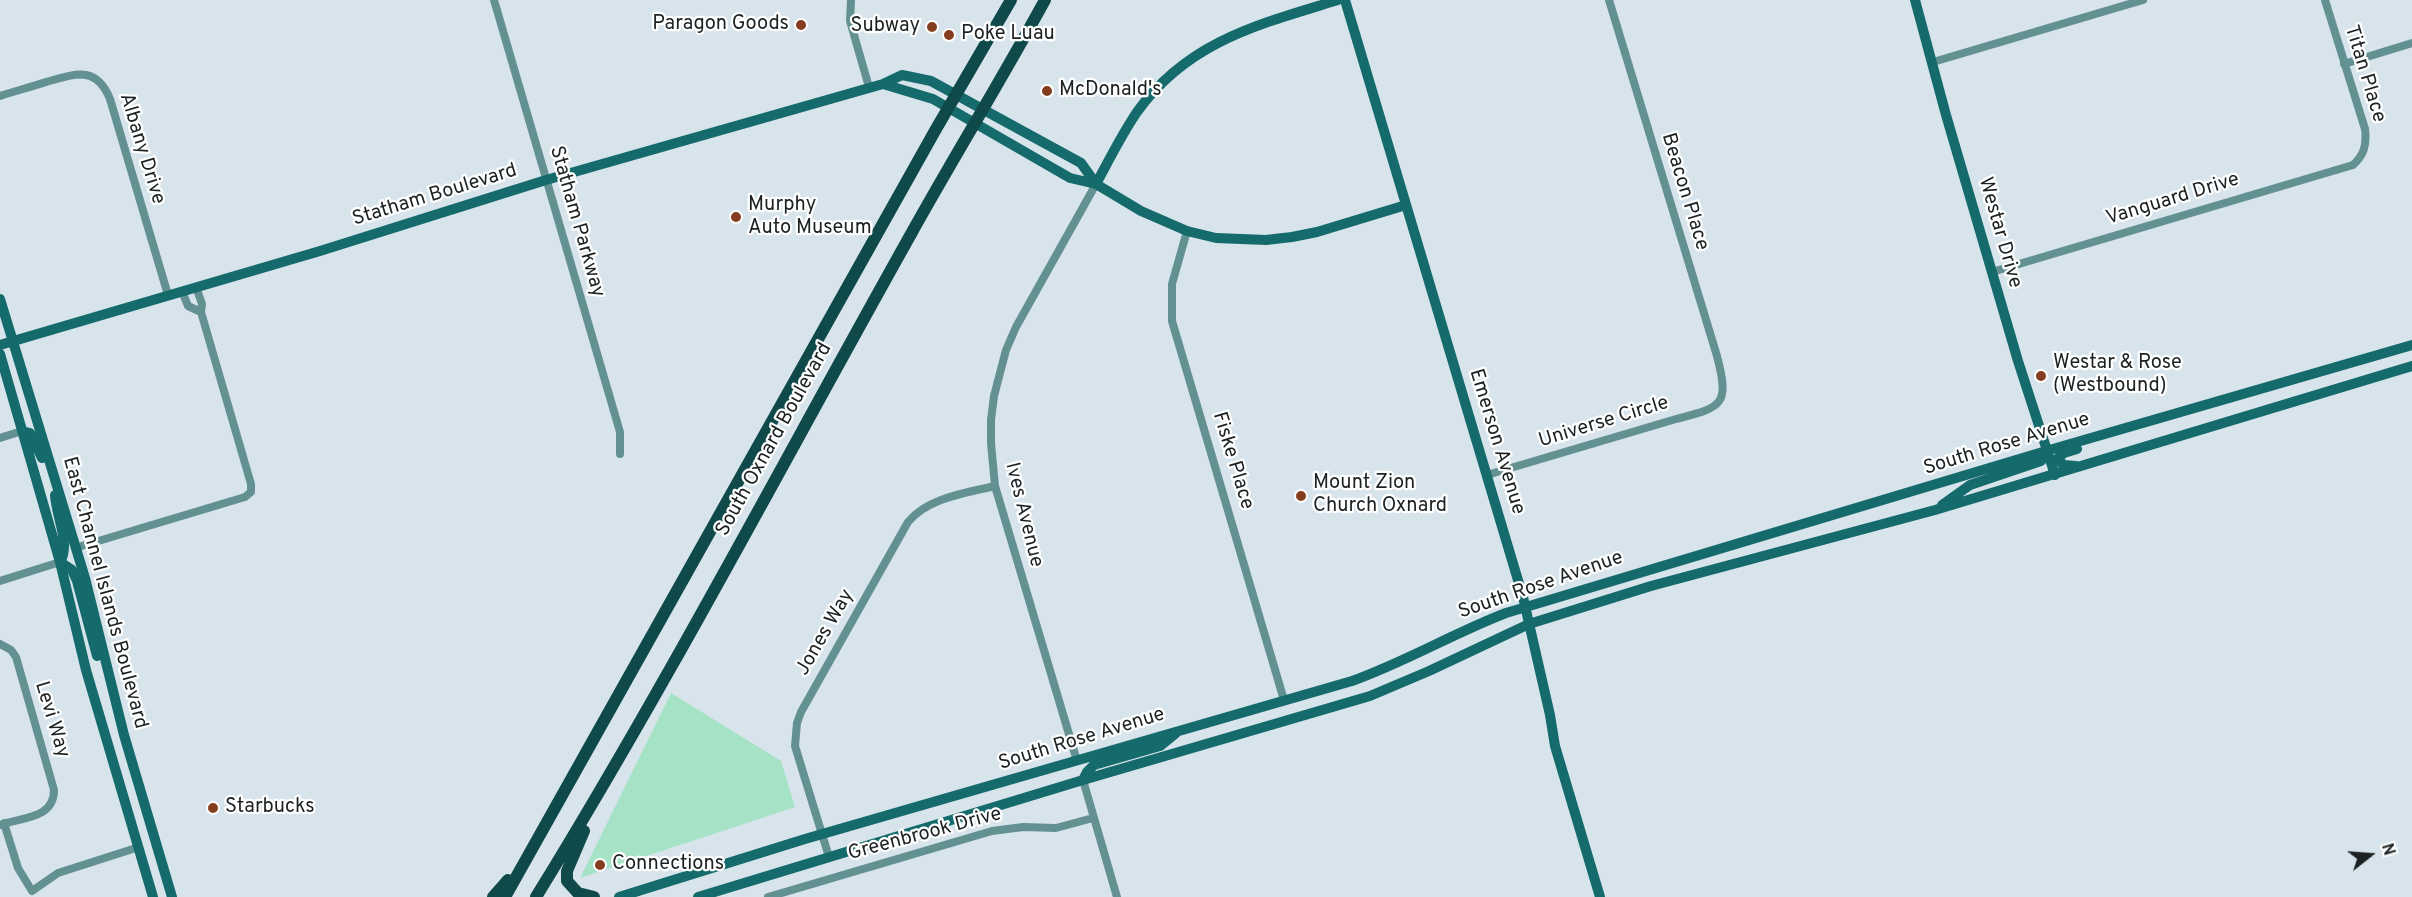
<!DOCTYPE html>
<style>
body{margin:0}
#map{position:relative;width:2412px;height:897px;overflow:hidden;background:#d8e4eb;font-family:Overpass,sans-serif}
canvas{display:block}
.north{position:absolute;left:2340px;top:825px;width:60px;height:60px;-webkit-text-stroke:4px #fff;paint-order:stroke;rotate:73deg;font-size:16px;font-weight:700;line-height:24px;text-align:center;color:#1c2123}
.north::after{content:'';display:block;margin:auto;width:21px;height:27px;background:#1c2123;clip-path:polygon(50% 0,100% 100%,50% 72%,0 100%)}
</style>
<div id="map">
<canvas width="2412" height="897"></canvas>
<div class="north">N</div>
</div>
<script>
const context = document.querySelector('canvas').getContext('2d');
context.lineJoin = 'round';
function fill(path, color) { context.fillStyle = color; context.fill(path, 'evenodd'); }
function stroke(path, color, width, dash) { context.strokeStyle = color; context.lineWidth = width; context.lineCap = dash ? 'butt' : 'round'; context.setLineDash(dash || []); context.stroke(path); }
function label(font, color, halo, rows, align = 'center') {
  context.font = font + ' Overpass,sans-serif'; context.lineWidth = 4.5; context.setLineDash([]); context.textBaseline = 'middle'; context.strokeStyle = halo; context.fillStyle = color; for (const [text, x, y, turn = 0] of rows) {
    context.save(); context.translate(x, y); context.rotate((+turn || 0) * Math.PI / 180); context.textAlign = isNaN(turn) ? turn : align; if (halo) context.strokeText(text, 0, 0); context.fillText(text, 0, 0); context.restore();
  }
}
fill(new Path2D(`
 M671,693L781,761L795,807L580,878Z`), '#a6e2c5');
stroke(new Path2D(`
 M494,0L620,432V454
 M851,0L850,21L869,87
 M1933,62L2143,0
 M2344,64L2412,43
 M0,96C15,91 31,87 46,82C75,74 96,65 110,99L168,295
 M1187,231L1172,284V321L1284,700
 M1992,272L2353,165C2364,155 2367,145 2365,129L2325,0
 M182,291L188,306L201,312
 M0,438L22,431
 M1487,475L1676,419C1722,407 1730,406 1717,356L1609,0
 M75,548L245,497L251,492V484L201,312L202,304L196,287
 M0,581L60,562
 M0,644L11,650L16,657L54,790C54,819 22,817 0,825
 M1077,761L995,486L991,443V420L994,396L1006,350L1016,327L1096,184
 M1083,780L1117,897
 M4,823L18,868L32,891L58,873L139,847
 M829,857L795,746L797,723L801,712L908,522C928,498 965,493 995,486
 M768,897L992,831L1023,827L1056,828L1093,818`), '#639192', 8);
stroke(new Path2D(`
 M1345,0L1523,597L1550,715L1555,746L1600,897
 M1915,0L1946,115L2018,361L2055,475
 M883,84L933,99L1070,178L1096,184
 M1096,184C1109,160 1122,134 1137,112C1188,41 1260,24 1338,0
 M0,299L85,578L124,735L172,897
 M0,345L320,251L546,180L883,84L902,75L931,81L1081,163L1096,184L1141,211L1187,231L1216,238L1266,240L1292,237L1317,232L1406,205
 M0,354L60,562L86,670L153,897
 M22,431L30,433L42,458
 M2076,466L2063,465L2058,458L2064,453L2077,449
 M55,495C56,516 71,545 60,562L72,570L77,581L97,656
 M1942,505L1970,485L2041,461L2046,451
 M1083,780L1087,772L1094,765L1160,746L1176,733
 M619,897L805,839L1352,681C1405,662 1454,633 1506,613L2046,451L2412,345
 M698,897L1083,780L1370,696L1429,671L1529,624L1651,586L1935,510L2412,366`), '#156a6c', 10);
stroke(new Path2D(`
 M584,831L567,871V881L578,893L594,897
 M493,897L508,880
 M505,897L936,129L1011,0
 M536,897C669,681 787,455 911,234C955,155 1002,79 1045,0`), '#0f494a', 12);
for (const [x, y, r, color] of [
 [801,25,6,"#853d1f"],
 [932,27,6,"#853d1f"],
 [949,35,6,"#853d1f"],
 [1047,91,6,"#853d1f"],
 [736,217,6,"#853d1f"],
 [2041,376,6,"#853d1f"],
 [1301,496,6,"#853d1f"],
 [213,808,6,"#853d1f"],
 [600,865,6,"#853d1f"]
]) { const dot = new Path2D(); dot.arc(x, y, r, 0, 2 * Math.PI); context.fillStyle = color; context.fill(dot); stroke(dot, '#fff', 2); }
label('20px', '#1c2123', '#fff', [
 ["Paragon Goods",789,25,"right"],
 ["Subway",920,27,"right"],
 ["Poke Luau",961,35],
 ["McDonald's",1059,91],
 ["Murphy",748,206],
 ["Auto Museum",748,229],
 ["Westar & Rose",2053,364],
 ["(Westbound)",2053,387],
 ["Mount Zion",1313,484],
 ["Church Oxnard",1313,507],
 ["Starbucks",225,808],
 ["Connections",612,865]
], 'left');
label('20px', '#1c2123', '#fff', [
 ["Titan Place",2364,74,73],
 ["Albany Drive",141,149,73],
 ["Beacon Place",1684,192,73],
 ["Statham Boulevard",435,196,-17],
 ["Vanguard Drive",2173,200,-17],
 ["Statham Parkway",576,222,74],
 ["Westar Drive",1999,233,74],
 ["Universe Circle",1604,423,-17],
 ["South Oxnard Boulevard",775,440,-61],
 ["Emerson Avenue",1496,442,73],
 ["South Rose Avenue",2007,445,-17],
 ["Fiske Place",1232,461,73],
 ["Ives Avenue",1023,515,76],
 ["South Rose Avenue",1541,586,-19],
 ["East Channel Islands Boulevard",104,593,75],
 ["Jones Way",826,633,-60],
 ["Levi Way",51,720,73],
 ["South Rose Avenue",1082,740,-17],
 ["Greenbrook Drive",925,835,-15]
]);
</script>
